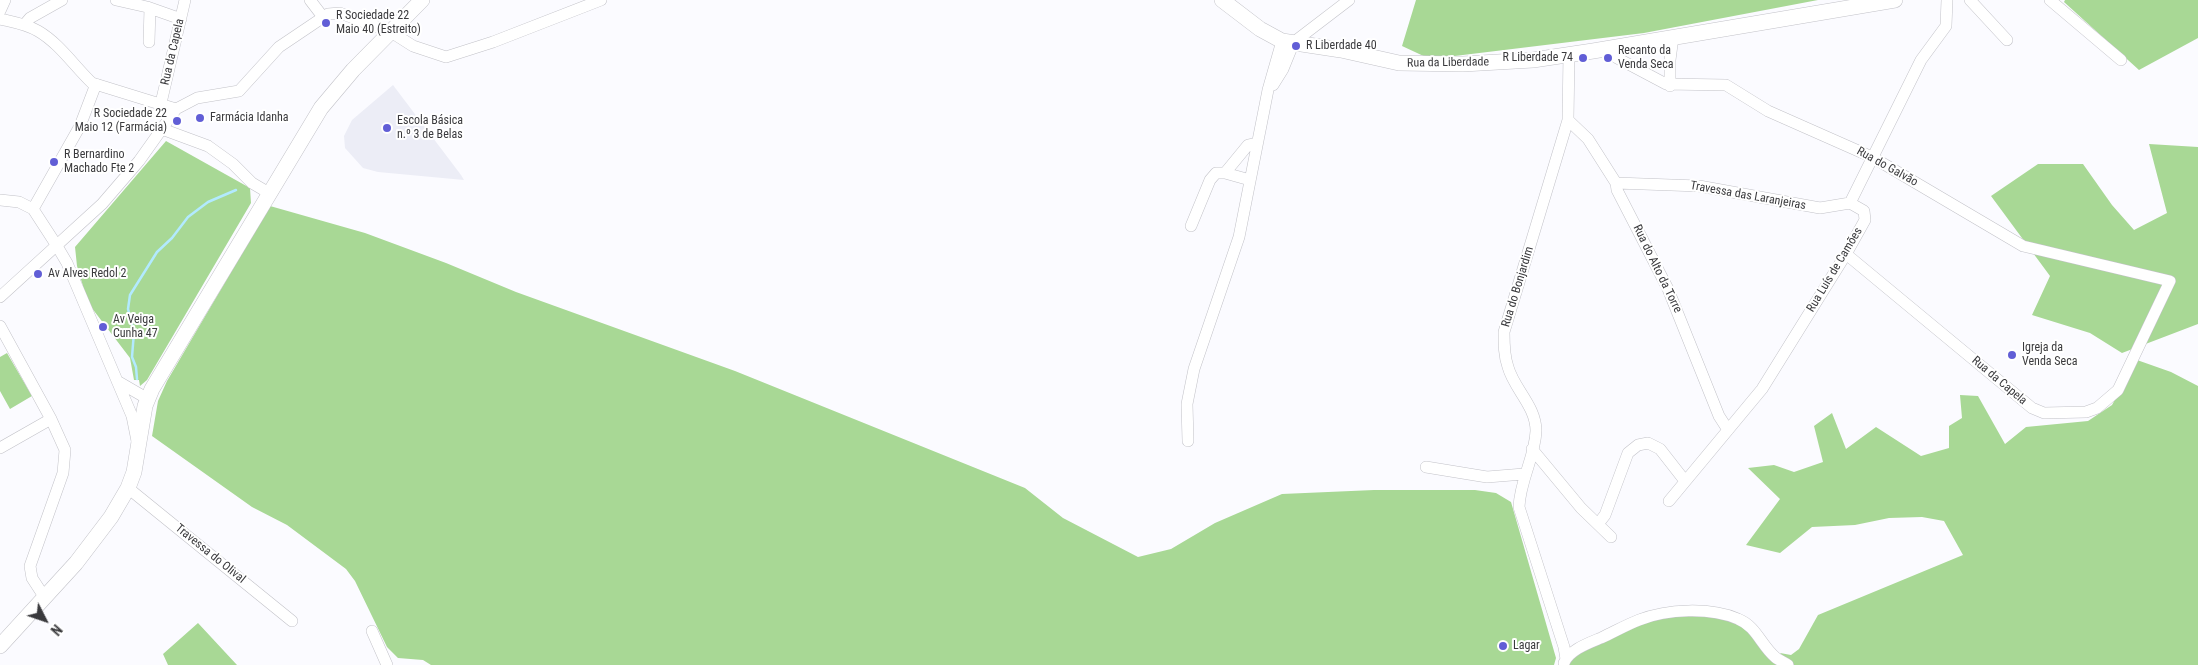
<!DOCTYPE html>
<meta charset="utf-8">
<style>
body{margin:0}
#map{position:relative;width:2198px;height:665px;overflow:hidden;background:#fbfbff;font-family:"Roboto Condensed",sans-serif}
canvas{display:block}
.north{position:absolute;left:20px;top:595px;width:50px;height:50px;-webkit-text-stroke:4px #fff;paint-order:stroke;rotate:131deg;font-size:14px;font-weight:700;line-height:20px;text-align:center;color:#3a3a3d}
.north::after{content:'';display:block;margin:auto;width:18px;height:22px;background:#3a3a3d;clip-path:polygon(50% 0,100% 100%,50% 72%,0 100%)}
</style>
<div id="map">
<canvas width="2198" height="665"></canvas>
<div class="north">N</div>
</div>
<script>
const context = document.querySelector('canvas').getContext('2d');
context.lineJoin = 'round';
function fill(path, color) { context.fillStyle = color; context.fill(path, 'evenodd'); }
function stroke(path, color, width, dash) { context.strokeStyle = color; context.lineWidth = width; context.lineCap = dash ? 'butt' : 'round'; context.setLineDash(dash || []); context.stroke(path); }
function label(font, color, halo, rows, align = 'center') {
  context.font = font + ' "Roboto Condensed",sans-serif'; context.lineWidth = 4; context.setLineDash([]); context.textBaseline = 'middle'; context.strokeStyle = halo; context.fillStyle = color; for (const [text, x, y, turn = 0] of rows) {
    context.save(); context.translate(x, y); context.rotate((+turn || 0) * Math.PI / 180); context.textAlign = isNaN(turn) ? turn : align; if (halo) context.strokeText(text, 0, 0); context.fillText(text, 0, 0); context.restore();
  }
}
fill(new Path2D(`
 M393,85L461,175L464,180L378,172L363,168L345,148L344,136L352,120Z`), '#ecedf6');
fill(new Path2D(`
 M1416,0H1818L1644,33L1430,59L1402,46Z
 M2065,0H2198V38L2139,70L2064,2Z
 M166,141L250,188L251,203L147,380L140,386L139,380H134L130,358L88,303L77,266L75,247Z
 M2149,144L2198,147V324L2122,353L2090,333L2032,315L2050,276L1991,196L2038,164H2083L2112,205L2134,230L2167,213Z
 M270,206L365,233L446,263L516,292L735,371L1025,488L1063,518L1138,557L1171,549L1215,523L1282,494L1374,490H1475L1496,493L1511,502L1556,658L1554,665H431L423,660L398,658L387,647L355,581L346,569L287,525L252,507L152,436L158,401L167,381Z
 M7,353L32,396L10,409L0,391V357Z
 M2137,360L2171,372L2198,386V665H1792L1780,653L1791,655L1799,649L1818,615L1963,555L1944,521L1922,517L1889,518L1855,525L1812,527L1780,553L1746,545L1780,499L1748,468L1774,465L1794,472L1823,462L1814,426L1832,413L1846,449L1876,427L1921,456L1949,448V426L1962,418L1960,395L1978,396L2005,444L2026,427L2088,421L2112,405Z
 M1699,614L1739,622L1781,665H1565L1592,644L1655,617Z
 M198,623L237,665H168L163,654Z`), '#a8d895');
stroke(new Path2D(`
 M137,379L136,367L132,357L134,332L128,309L130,295L157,252L172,238L188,217L208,202L236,190`), '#b2eaff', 2.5);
const street = new Path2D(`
 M116,0L147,7L181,19
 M310,0L323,17
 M1970,0L2007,40
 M2050,0L2121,60
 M0,11L5,0
 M0,19C13,22 26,24 38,31C59,43 75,67 92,83L176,109
 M24,25L30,18L62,0
 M149,42L150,8
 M1610,48L1617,58L1666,84L1726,85L1768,111L1872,157L2023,246L2170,281L2118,390L2097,408L2086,412L2044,413L2032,408L1846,254
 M1273,85L1283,69L1294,42L1349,0
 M1670,86V60L1673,37
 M161,103L185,0
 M1568,120L1588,139L1616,183L1617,190L1668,289L1719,416L1728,430
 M162,129L208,146L233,164L252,183L269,193
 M1250,180L1225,173L1248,145L1257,143
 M1616,183L1699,186L1820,208L1850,203
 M0,200L19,202L33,209L57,246L67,263L132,416L137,441
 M33,209L80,126L96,84
 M1191,226L1210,180L1216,173H1225
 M0,297L102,204L139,161L176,109L197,98L239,91L279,47L328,14L340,13L391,32L413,46L446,57L493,42L601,0
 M0,326L51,419L65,450L63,473L30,566L32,578L45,598
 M117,381L148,399
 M1188,441L1187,404L1194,369L1239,237L1268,90L1282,41
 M0,448L51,419
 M1532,449L1581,508L1611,537
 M1426,467L1487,477L1524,474
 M128,488L292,621
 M1669,501L1762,389L1846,254L1865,220L1864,211L1850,203L1921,60L1946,26L1947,0
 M1598,524L1605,515L1628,453L1638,445L1648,443L1660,449L1685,481
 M372,631L387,665
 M1566,659L1564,647L1519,507C1520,480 1535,457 1536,431C1536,406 1514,389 1508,367C1504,356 1504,344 1504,332L1568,120L1569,54
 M1564,663C1569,650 1589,643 1601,638C1614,632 1626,625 1639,620C1667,609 1710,607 1738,619C1756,626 1761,645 1775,657C1778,660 1784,662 1788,665`);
const secondary = new Path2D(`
 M1222,0L1260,29L1282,41L1341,50L1399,63L1463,64L1533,60L1593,51L1895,0
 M0,646L76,563L111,517L128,488L134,472L145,406L152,389L321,108L353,70L422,0`);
stroke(street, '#c2c2c8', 12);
stroke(secondary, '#c2c2c8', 16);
stroke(street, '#fff', 11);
stroke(secondary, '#fff', 15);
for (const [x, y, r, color] of [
 [326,23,5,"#615ed6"],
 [1296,46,5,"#615ed6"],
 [1583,58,5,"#615ed6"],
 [1608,58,5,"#615ed6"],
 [200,118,5,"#615ed6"],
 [177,121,5,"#615ed6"],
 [387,128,5,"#615ed6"],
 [54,162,5,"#615ed6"],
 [38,274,5,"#615ed6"],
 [103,327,5,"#615ed6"],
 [2012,355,5,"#615ed6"],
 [1503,646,5,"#615ed6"]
]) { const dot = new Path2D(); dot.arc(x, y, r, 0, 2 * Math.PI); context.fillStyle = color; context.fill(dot); stroke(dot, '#fff', 2); }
label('12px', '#3a3a3d', '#fff', [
 ["R Sociedade 22",336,16],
 ["Maio 40 (Estreito)",336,30],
 ["R Liberdade 40",1306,46],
 ["Recanto da",1618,51],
 ["Venda Seca",1618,65],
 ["R Liberdade 74",1573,58,"right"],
 ["R Sociedade 22",167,114,"right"],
 ["Maio 12 (Farmácia)",167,128,"right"],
 ["Farmácia Idanha",210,118],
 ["Escola Básica",397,121],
 ["n.º 3 de Belas",397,135],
 ["R Bernardino",64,155],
 ["Machado Fte 2",64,169],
 ["Av Alves Redol 2",48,274],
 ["Av Veiga",113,320],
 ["Cunha 47",113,334],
 ["Igreja da",2022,348],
 ["Venda Seca",2022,362],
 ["Lagar",1513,646]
], 'left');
label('12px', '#3a3a3d', '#fff', [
 ["Rua da Capela",173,52,-77],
 ["Rua da Liberdade",1448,63,-1],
 ["Rua do Galvão",1887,167,29],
 ["Travessa das Laranjeiras",1748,196,10],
 ["Rua do Alto da Torre",1657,269,64],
 ["Rua Luís de Camões",1835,270,-59],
 ["Rua do Bonjardim",1518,287,-73],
 ["Rua da Capela",1999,381,40],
 ["Travessa do Olival",210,554,39]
]);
</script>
